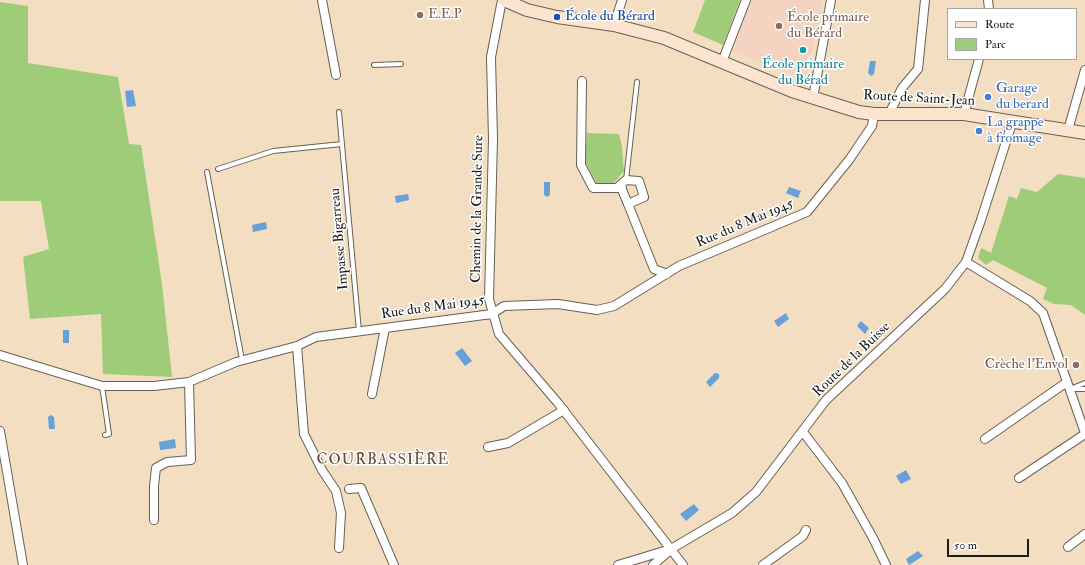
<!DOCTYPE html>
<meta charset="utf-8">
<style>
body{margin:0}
#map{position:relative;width:1085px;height:565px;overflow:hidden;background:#f3dec1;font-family:"IM FELL Double Pica",serif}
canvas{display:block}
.legend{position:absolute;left:947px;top:8px;width:130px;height:52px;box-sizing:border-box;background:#fff;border:1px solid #a4a4a4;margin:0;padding:5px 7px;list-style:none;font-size:12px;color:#1c1c1c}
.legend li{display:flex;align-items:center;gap:8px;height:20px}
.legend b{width:20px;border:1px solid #a4a4a4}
.scale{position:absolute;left:947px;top:539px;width:82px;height:18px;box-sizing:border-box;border:2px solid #1c1c1c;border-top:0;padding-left:5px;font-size:12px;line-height:14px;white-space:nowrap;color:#1c1c1c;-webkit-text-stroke:3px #fff;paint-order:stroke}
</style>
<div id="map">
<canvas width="1085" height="565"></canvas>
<ul class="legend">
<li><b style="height:5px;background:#fde4d1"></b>Route</li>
<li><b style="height:11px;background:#9fcc79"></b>Parc</li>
</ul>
<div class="scale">50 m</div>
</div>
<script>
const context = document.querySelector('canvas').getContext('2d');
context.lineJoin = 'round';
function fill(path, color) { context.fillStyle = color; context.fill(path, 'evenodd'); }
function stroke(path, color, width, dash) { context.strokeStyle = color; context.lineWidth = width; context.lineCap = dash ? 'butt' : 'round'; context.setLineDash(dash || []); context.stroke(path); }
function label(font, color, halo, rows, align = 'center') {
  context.font = font + ' "IM FELL Double Pica",serif'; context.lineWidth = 3; context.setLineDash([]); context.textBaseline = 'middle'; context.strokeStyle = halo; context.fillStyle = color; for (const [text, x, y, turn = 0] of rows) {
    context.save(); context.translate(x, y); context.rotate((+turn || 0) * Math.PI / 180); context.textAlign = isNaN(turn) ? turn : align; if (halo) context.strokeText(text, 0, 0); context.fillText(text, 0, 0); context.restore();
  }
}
fill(new Path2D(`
 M751,0H823L806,80L731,51Z`), '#f4d3c0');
fill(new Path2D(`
 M705,0H740L723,45L693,32Z
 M0,2L28,6V63L118,77L129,144L141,145L162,284L172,377L103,374L101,314L30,319L23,257L49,249L41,201H0Z
 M587,133L619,134L622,147L624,171L612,185L597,184L585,161Z
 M1058,174L1085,178V315L1071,305L1054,304L1043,299L1047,288L993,260L986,265L978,258L981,248L991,253L1009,196L1017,199L1021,188L1037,192Z`), '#9fcc79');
fill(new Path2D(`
 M870,61H876L874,74L871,76L868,73Z
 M133,90L136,106L127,107L125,91Z
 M544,182H550V195L547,197L544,195Z
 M789,187L801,191L798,198L786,193Z
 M408,194L409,200L396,203L395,196Z
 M266,222L267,229L253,232L252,225Z
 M786,313L789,319L778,327L774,321Z
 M861,321L869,328L865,334L857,326Z
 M63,330H69V343H63Z
 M462,348L472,361L465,366L455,353Z
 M715,373L719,374V378L710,387L706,382Z
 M51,415L54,417L55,429H49L48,417Z
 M175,439L176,448L160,450L159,442Z
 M906,470L911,479L901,484L896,476Z
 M694,504L699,510L686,521L680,514Z
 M918,551L923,556L909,565L906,559Z`), '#68a1d7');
const service = new Path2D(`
 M374,65L401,64
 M339,112L359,331
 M218,169L273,151L342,144
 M207,172L242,360
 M626,180L637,82
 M102,386L109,434L105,435
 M1070,389L1085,383
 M1072,389H1085`);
const minor = new Path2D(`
 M322,0L336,75
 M502,0L491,57L493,139L489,299L499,334L558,403L683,565
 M988,0L989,9
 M614,25L622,0
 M722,62L746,0
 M582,81L581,165L593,188H622
 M813,98L831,0
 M890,112L902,88L918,69L925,0
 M964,114L979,59
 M1068,130L1085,70
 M628,204L620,185L626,180L639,181L644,197L628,204L654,269L667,274
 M966,262L1030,301L1043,313L1085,433
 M297,346L304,434L322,470L336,491L341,513L339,548
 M0,355L102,386H154L189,382L236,362L297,346L316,337L492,314L504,306L558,304L597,310L614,306L679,266L807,212L849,160L872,126L874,114
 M372,394L385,328
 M0,431L23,565
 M803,432L842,483L873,538L886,565
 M985,439L1067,382
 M488,447L508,443L564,410
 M1019,478L1085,434
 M349,489L361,488L394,565
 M154,520V486L156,468L167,462L191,460L189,382
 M1068,547L1085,534
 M618,565L671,549L732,513L756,492L826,400L945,289L966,262L981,220L1012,123
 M653,565L668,552
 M763,565L803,536L806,530`);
const secondary = new Path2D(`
 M504,0L527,10L557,17L614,25L664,38L792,91L859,112L874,114H964L1085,133`);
stroke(service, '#676056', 6);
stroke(minor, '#676056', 10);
stroke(secondary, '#676056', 14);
stroke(service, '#fff', 4);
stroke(minor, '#fff', 8);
stroke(secondary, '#fde4d1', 12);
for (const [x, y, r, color] of [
 [420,15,4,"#8d6e63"],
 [557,17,4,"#1a4fb4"],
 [779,26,4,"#8d6e63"],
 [803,50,4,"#0f9aa8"],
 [988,97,4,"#3f7fe0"],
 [979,131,4,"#3f7fe0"],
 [1076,365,4,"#8d6e63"]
]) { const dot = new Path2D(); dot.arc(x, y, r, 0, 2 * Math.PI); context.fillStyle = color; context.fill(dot); stroke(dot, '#fff', 1.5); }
label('14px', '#785e54', '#fff', [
 ["E.E.P",428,15],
 ["École primaire",787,18],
 ["du Bérard",787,34],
 ["Crèche l'Envol",1068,365,"right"]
], 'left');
label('14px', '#164399', '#fff', [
 ["École du Bérard",565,17]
], 'left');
label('14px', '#0d838f', '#fff', [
 ["École primaire",803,65],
 ["du Bérad",803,81]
]);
label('14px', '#366cbe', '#fff', [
 ["Garage",996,89],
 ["du berard",996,105],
 ["La grappe",987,123],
 ["à fromage",987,139]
], 'left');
label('14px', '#1c1c1c', '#fff', [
 ["Route de Saint-Jean",919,99,3],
 ["Chemin de la Grande Sure",478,209,-89],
 ["Rue du 8 Mai 1945",745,224,-23],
 ["Impasse Bigarreau",340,239,-95],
 ["Rue du 8 Mai 1945",433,308,-8],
 ["Route de la Buisse",852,360,-44]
]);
context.letterSpacing = '1px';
label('15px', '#63503c', '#fff', [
 ["COURBASSIÈRE",383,461]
]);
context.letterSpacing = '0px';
</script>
